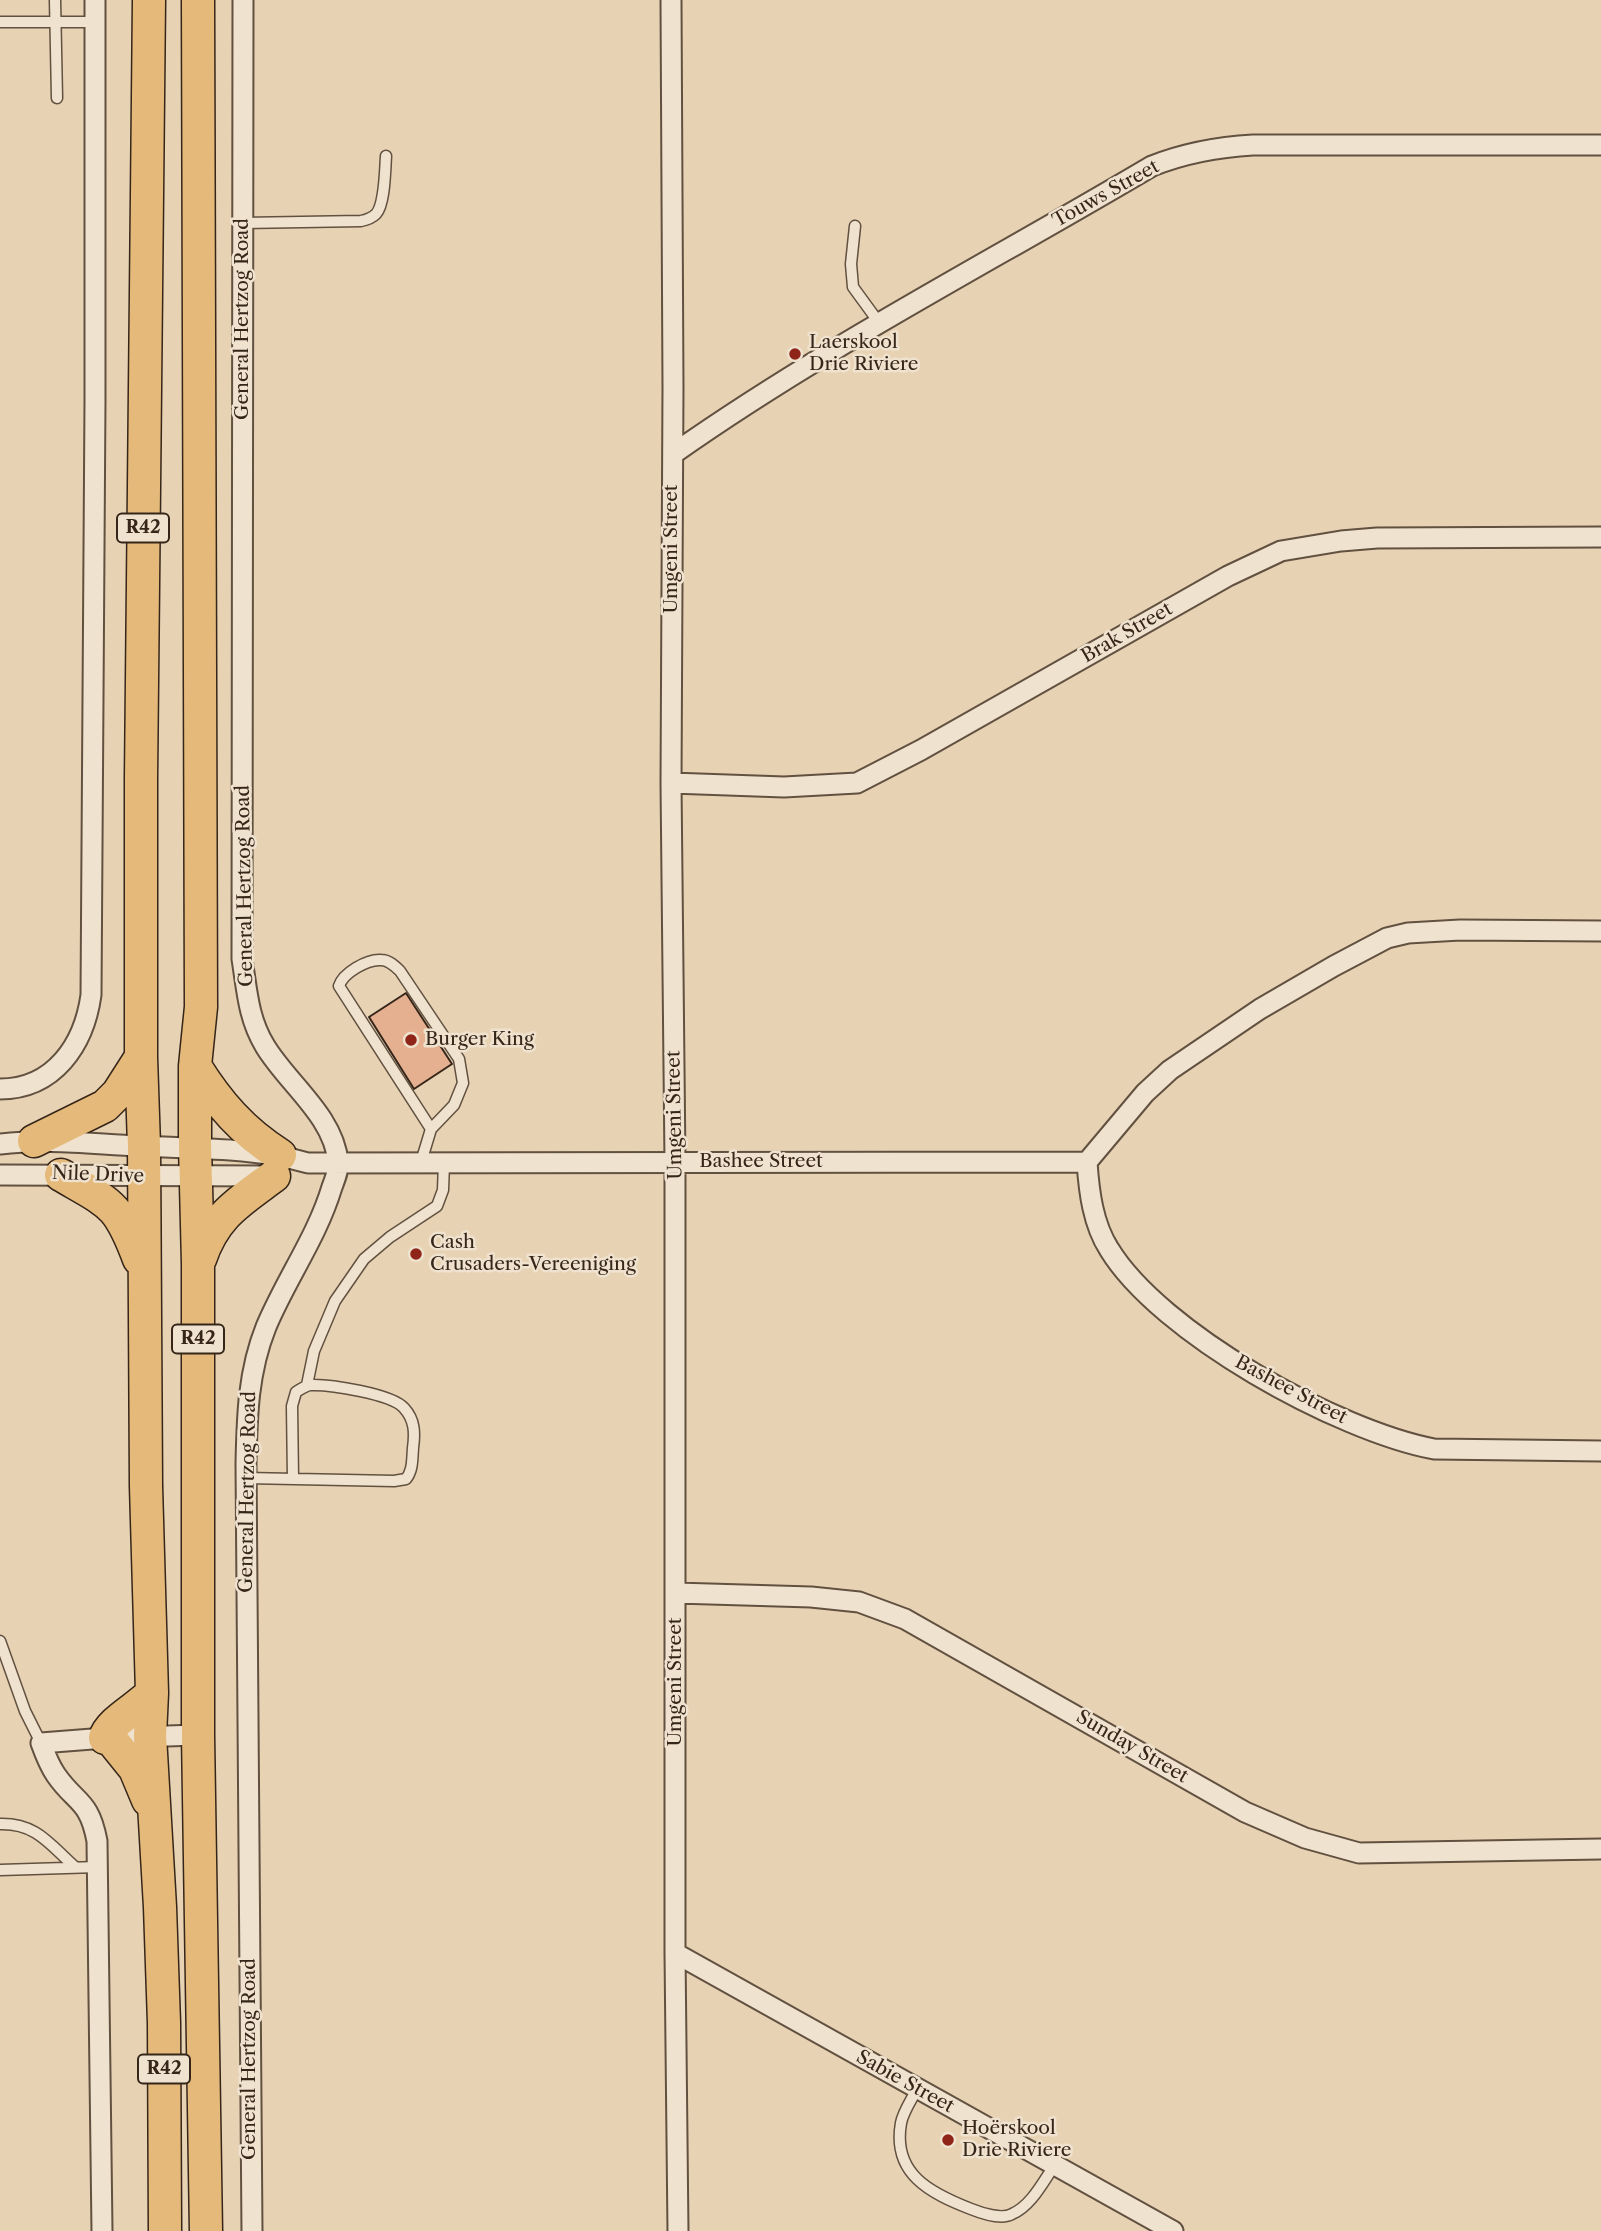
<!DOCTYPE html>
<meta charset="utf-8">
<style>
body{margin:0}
canvas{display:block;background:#e7d2b4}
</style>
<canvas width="1601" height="2231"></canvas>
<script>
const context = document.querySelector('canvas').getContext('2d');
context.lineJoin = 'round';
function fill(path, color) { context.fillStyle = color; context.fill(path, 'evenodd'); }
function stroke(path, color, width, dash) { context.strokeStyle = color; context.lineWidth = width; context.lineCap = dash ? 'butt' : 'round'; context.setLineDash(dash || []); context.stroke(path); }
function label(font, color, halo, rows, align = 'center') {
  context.font = font + ' "Libre Caslon Text",serif'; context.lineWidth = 5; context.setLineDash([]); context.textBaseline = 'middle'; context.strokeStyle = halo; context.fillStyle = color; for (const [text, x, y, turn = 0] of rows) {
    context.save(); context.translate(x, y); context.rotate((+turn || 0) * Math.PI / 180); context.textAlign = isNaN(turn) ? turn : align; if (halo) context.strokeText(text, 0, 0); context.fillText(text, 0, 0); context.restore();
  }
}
const building = new Path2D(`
 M406,993L452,1064L414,1089L369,1017Z`);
fill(building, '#e5b090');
stroke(building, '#362619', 2);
const service = new Path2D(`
 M55,0L57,98
 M0,22H95
 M243,223L361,221C366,220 372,218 376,214C385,204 385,170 386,156
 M855,226L851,264L853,287L880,324
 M421,1162L431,1129L454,1105L463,1083L459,1059L400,971C395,966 389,960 381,960C367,959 343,973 339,986L431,1129
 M307,1385L314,1351L335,1301L364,1259L390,1237L437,1206L443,1190L444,1163
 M246,1478L394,1481L406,1479C413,1470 412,1460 413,1448C415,1433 415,1420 404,1408C392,1394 329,1384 310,1385C305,1386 301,1389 296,1392L292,1406L293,1479
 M0,1641L25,1711L41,1743
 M0,1824C37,1823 50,1845 75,1867
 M0,1870L98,1867
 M917,2089C912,2099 903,2112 901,2123C892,2174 930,2193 971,2209C981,2213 1002,2220 1012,2214C1031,2206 1043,2182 1054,2166`);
const minor = new Path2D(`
 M243,0L242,959C247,990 248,1018 265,1046C287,1083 334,1116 338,1162C339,1170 335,1179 332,1187C317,1237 286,1279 266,1327C248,1372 247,1416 246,1463L252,2231
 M671,0L673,387L671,783L675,1162V1953L678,2231
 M673,454C825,347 992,261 1152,166C1185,153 1217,147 1253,145H1601
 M671,783L784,787L857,783L921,750L1228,576L1281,551L1341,541L1377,538L1601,537
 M0,1089C54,1089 84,1045 91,995L95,400V0
 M0,1144C46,1138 92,1144 139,1146C196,1149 253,1147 308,1163L1087,1162L1145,1093L1170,1070L1260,1009L1334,966L1387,938L1408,933L1460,930L1601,931
 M1087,1162C1089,1192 1093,1224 1109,1249C1160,1333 1338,1431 1434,1449L1601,1451
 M0,1175L272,1176
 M676,1593L811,1597L859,1602L905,1619L1245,1812L1305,1838L1359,1853L1601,1849
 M675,1953L1173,2231
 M102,2231L97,1841C89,1799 76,1804 56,1775C49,1765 45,1754 41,1743L105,1738L198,1735`);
const primary = new Path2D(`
 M149,0L141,778V1057L144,1146L146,1486L152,1693L150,1736L160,1907L164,2023L165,2231
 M198,0L201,1007L195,1066V1146L198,1264V1735L206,2231
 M195,1066C218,1103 243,1132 280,1155
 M34,1141L105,1106L118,1093L141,1057
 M61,1175C111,1204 118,1203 139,1259
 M200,1259C215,1215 239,1202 274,1176
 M105,1738C109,1722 139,1707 152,1693
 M110,1738L135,1769L148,1800`);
stroke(service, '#625140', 13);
stroke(minor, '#625140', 23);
stroke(primary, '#362619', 35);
stroke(service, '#efe2ce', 10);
stroke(minor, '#efe2ce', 19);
stroke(primary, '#e4b97a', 32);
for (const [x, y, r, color] of [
 [795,354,7,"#8f2418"],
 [411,1040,7,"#8f2418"],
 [416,1254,7,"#8f2418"],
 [948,2140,7,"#8f2418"]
]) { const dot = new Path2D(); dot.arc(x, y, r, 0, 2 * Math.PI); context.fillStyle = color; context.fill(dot); stroke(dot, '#efe2ce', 2.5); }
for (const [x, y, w] of [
 [143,528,52],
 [198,1339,52],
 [164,2069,52]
]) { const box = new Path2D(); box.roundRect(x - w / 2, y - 14.5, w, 29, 5); context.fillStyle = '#efe2ce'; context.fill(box); stroke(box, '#362619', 2); }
label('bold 18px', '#362619', null, [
 ["R42",143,528],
 ["R42",198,1339],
 ["R42",164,2069]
]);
label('19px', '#362619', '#efe2ce', [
 ["Touws Street",1106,194,-29],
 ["General Hertzog Road",243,319,-90],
 ["Umgeni Street",672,549,-90],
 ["Brak Street",1127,633,-30],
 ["General Hertzog Road",245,886,-91],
 ["Umgeni Street",675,1115,-91],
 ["Bashee Street",761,1162],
 ["Nile Drive",98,1175,2],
 ["Bashee Street",1291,1390,28],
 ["General Hertzog Road",248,1492,-89],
 ["Umgeni Street",676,1682,-90],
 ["Sunday Street",1132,1747,30],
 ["General Hertzog Road",250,2059,-90],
 ["Sabie Street",905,2082,29]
]);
label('19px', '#362619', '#efe2ce', [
 ["Laerskool",809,343],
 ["Drie Riviere",809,365],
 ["Burger King",425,1040],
 ["Cash",430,1243],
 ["Crusaders-Vereeniging",430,1265],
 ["Hoërskool",962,2129],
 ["Drie Riviere",962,2151]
], 'left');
</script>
